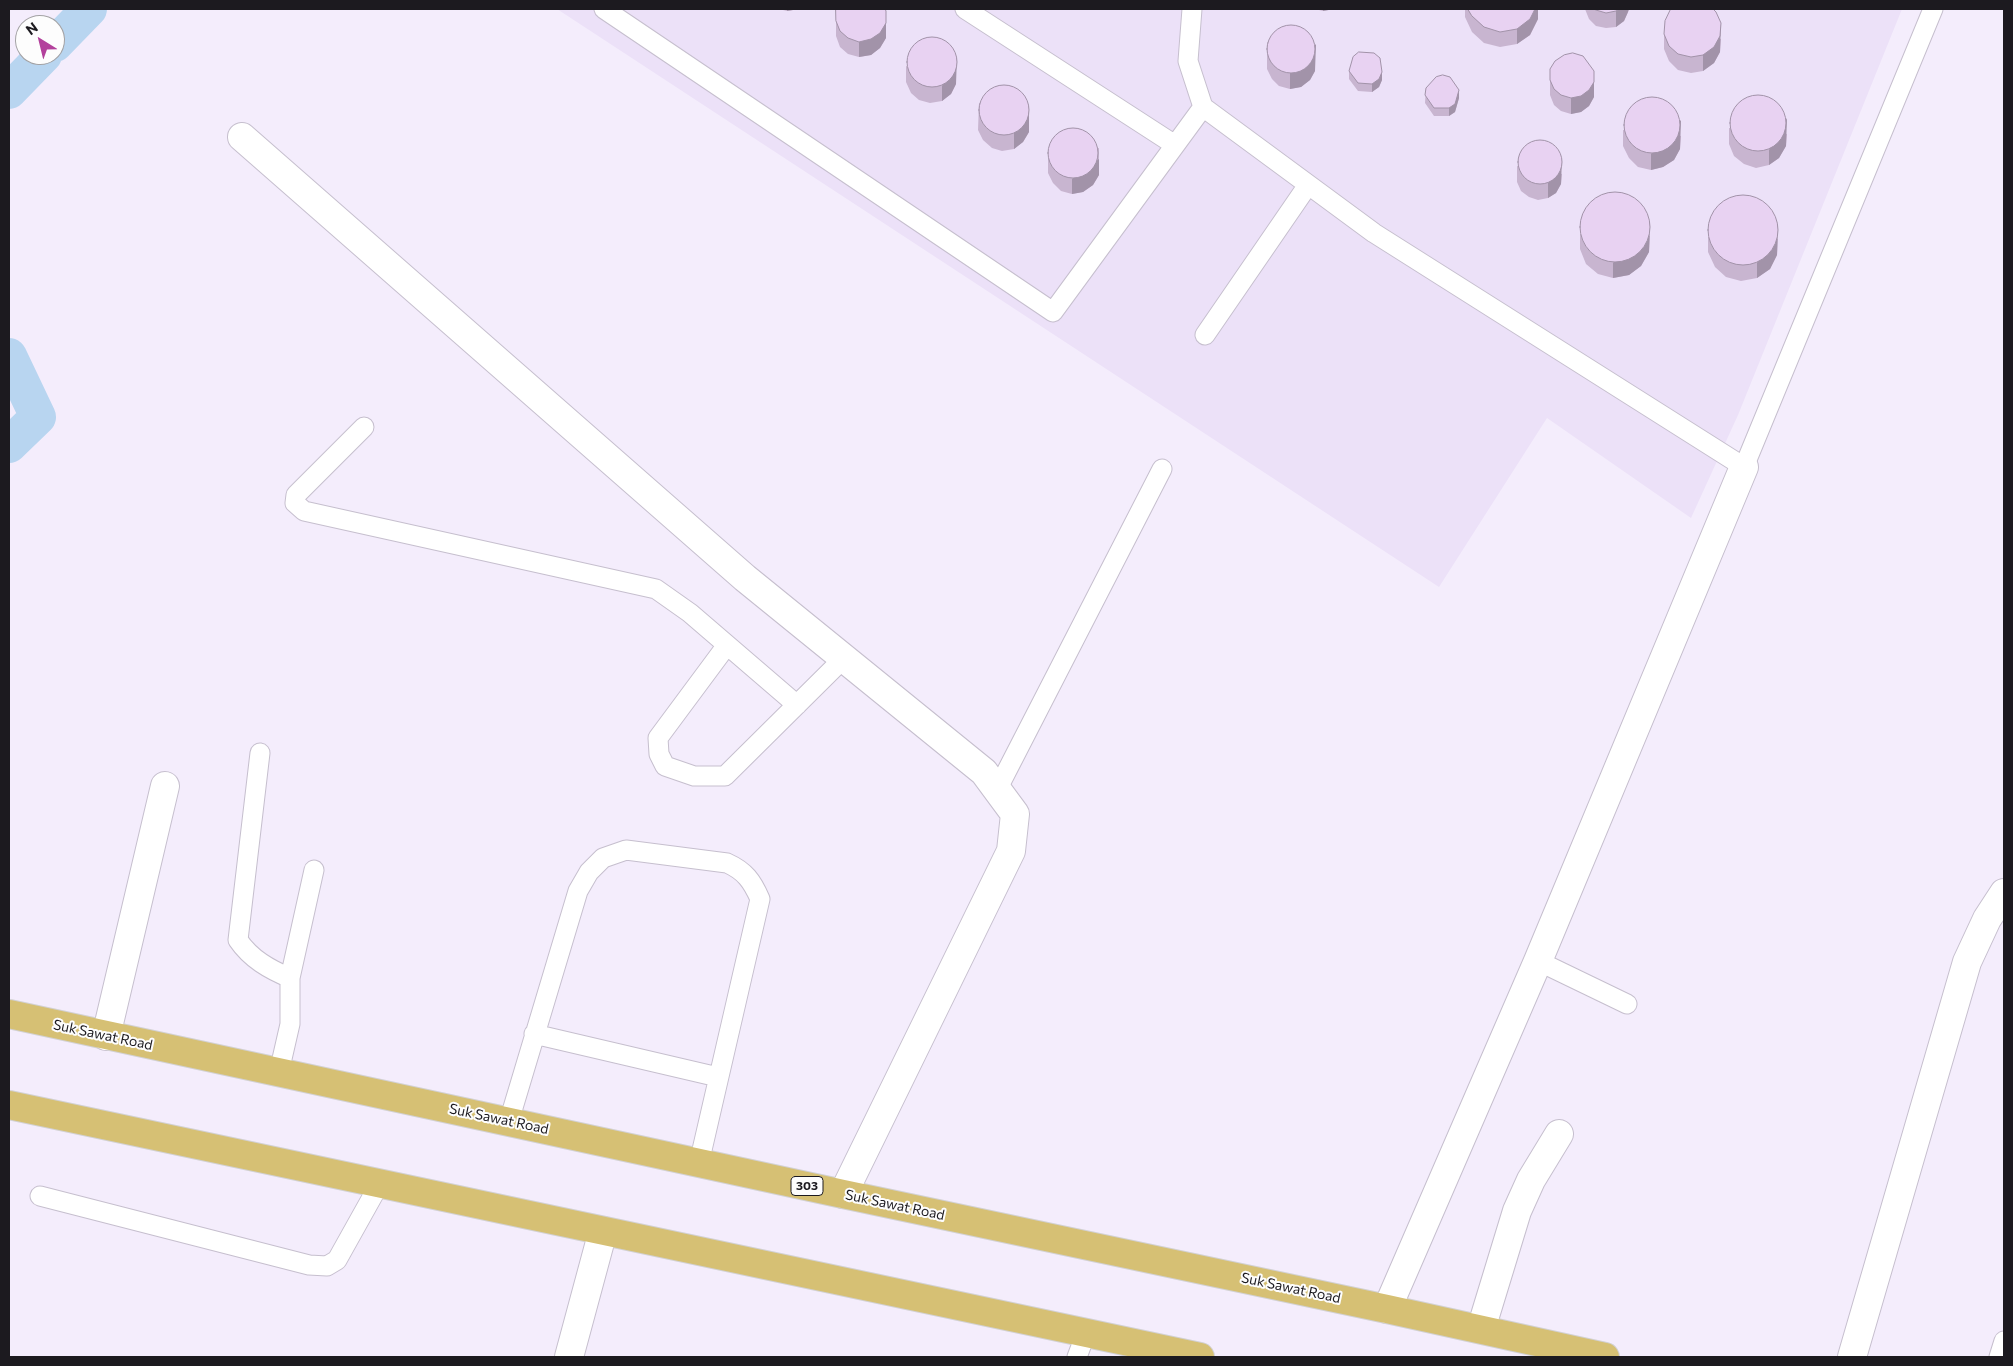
<!DOCTYPE html>
<style>
body{margin:0}
#map{position:relative;width:2013px;height:1366px;overflow:hidden;background:#f4edfc;font-family:Commissioner,sans-serif}
canvas{display:block}
.frame{position:absolute;inset:0;border:10px solid #1c1a1f;pointer-events:none}
.north{position:absolute;left:15px;top:15px;width:50px;height:50px;box-sizing:border-box;background:#fdfdfd;border:1px solid #a3a2a4;border-radius:50%;rotate:324deg;font-size:14px;font-weight:700;line-height:20px;text-align:center;color:#1c1a1f}
.north::after{content:'';display:block;margin:auto;width:18px;height:22px;background:#b3419c;clip-path:polygon(50% 0,100% 100%,50% 72%,0 100%)}
</style>
<div id="map">
<canvas width="2013" height="1366"></canvas>
<div class="frame"></div>
<div class="north">N</div>
</div>
<script>
const context = document.querySelector('canvas').getContext('2d');
context.lineJoin = 'round';
function fill(path, color) { context.fillStyle = color; context.fill(path, 'evenodd'); }
function stroke(path, color, width, dash) { context.strokeStyle = color; context.lineWidth = width; context.lineCap = dash ? 'butt' : 'round'; context.setLineDash(dash || []); context.stroke(path); }
function label(font, color, halo, rows, align = 'center') {
  context.font = font + ' Commissioner,sans-serif'; context.lineWidth = 4; context.setLineDash([]); context.textBaseline = 'middle'; context.strokeStyle = halo; context.fillStyle = color; for (const [text, x, y, turn = 0] of rows) {
    context.save(); context.translate(x, y); context.rotate((+turn || 0) * Math.PI / 180); context.textAlign = isNaN(turn) ? turn : align; if (halo) context.strokeText(text, 0, 0); context.fillText(text, 0, 0); context.restore();
  }
}
fill(new Path2D(`
 M557,9H1902L1738,415L1691,518L1547,418L1439,587Z`), '#ece1f8');
stroke(new Path2D(`
 M55,44L89,9
 M9,91L44,55
 M9,356L38,417L9,445`), '#b8d5f0', 36);
const service = new Path2D(`
 M604,9L1053,312L1203,107
 M965,9L1175,145
 M1192,9L1188,61L1203,107L1374,233L1744,467L1933,9
 M1205,335L1308,185
 M364,427L296,495L295,503L304,511L656,589L690,613L797,705
 M727,645L658,738L659,754L665,766L694,776H725L844,658
 M260,753L238,940C251,959 269,969 290,978V1024L279,1072
 M997,790L1162,469
 M1538,961L1627,1004
 M290,978L314,870
 M534,1034L718,1077
 M509,1121L578,891L589,872L603,858L626,850L727,863C745,871 752,881 760,899L699,1163
 M40,1196L309,1265L327,1266L337,1260L380,1183
 M1077,1357L1086,1333
 M1999,1357L2004,1341`);
const minor = new Path2D(`
 M242,137L745,578L984,772L1015,814L1011,851L843,1194
 M106,1036L165,786
 M1387,1309L1538,961L1744,467
 M1481,1329L1517,1211L1531,1180L1559,1134
 M569,1357L603,1231
 M1852,1357L1967,962L1987,919L2004,893`);
const primary = new Path2D(`
 M9,1014L843,1194L1387,1309L1605,1357
 M9,1105L1200,1357`);
stroke(service, '#c6bfce', 21);
stroke(minor, '#c6bfce', 30);
stroke(primary, '#d2d1d2', 30);
stroke(service, '#fff', 19);
stroke(minor, '#fff', 28);
stroke(primary, '#d6c074', 28);
fill(new Path2D(`
 M779,9H799L787,11Z
 M836,9L886,27V38L880,48L871,55L859,57L848,54L840,47L836,36Z
 M1315,9H1334L1323,11Z
 M1465,9H1538V19L1530,35L1517,44L1500,47L1484,43L1472,32L1465,17Z
 M1585,9H1629L1628,12L1624,21L1616,27L1606,28L1596,26L1589,19Z
 M1664,34L1721,39L1720,52L1714,63L1703,71L1691,73L1678,70L1669,61L1664,49Z
 M1267,42L1315,71L1310,80L1301,87L1290,89L1279,86L1272,79L1267,69Z
 M906,66L956,84L951,94L942,101L930,103L919,100L911,93L906,82Z
 M1550,69L1594,87V97L1589,106L1581,112L1571,114L1561,111L1554,105L1550,95Z
 M1349,71L1382,80L1379,87L1372,92L1358,91L1349,79Z
 M1426,88L1459,98L1455,112L1449,116H1434L1425,103Z
 M979,103L1029,120V132L1023,142L1014,149L1002,151L992,148L983,140L978,130Z
 M1729,128L1787,134L1786,146L1779,158L1769,165L1756,168L1744,164L1734,156L1729,144Z
 M1623,130L1681,136L1680,149L1674,160L1663,167L1651,170L1638,167L1629,158L1623,146Z
 M1099,148V175L1093,185L1083,192L1072,194L1061,191L1053,183L1048,173V157Z
 M1517,166L1562,174L1561,184L1556,193L1548,198L1538,200L1529,197L1521,191L1517,182Z
 M1580,234L1650,236L1649,252L1641,266L1629,275L1613,278L1598,274L1586,264L1580,249Z
 M1708,237L1778,239L1777,255L1770,269L1757,278L1741,281L1726,277L1715,267L1708,252Z`), '#c8b5d0');
fill(new Path2D(`
 M787,9H799L787,11Z
 M1323,9H1334L1323,11Z
 M1535,9H1538V19L1530,35L1517,44V29Z
 M1619,9H1629L1628,12L1624,21L1616,27V11Z
 M886,11V38L880,48L871,55L859,57V42Z
 M1721,23L1720,52L1714,63L1703,71V55Z
 M1316,44L1315,71L1310,80L1301,87L1290,89V73Z
 M957,57L956,84L951,94L942,101V86Z
 M1594,71V97L1589,106L1581,112L1571,114V98Z
 M1382,72V80L1379,87L1372,92V84Z
 M1459,90V98L1455,112L1449,116V108Z
 M1029,105V132L1023,142L1014,149V133Z
 M1787,118L1786,146L1779,158L1769,165V150Z
 M1681,120L1680,149L1674,160L1663,167L1651,170V154Z
 M1562,158L1561,184L1556,193L1548,198V183Z
 M1099,159V175L1093,185L1083,192L1072,194V179Z
 M1650,221L1649,252L1641,266L1629,275L1613,278V263Z
 M1778,224L1777,255L1770,269L1757,278V263Z`), '#a293a9');
const building = new Path2D(`
 M836,9H885L886,11V23L880,33L871,39L859,42L848,38L840,31L836,21Z
 M1468,9H1535L1530,19L1517,29L1500,32L1484,27L1472,16Z
 M1595,9H1619L1616,11L1606,13L1596,10Z
 M1671,9H1713L1716,12L1721,23L1720,36L1714,47L1703,55L1691,57L1678,54L1669,46L1664,34L1665,21Z
 M1267 49a24 24 0 1 1 48 0a24 24 0 1 1-48 0Z
 M907 62a25 25 0 1 1 50 0a25 25 0 1 1-50 0Z
 M1359,52L1374,53L1380,58L1382,72L1379,79L1372,84L1358,83L1349,71L1353,57Z
 M1573,53L1583,56L1594,71V82L1589,90L1581,96L1571,98L1561,95L1554,89L1550,80V69L1555,61L1564,55Z
 M1443,75L1450,77L1459,90L1455,104L1449,108H1434L1425,95L1426,88L1436,77Z
 M979 110a25 25 0 1 1 50 0a25 25 0 1 1-50 0Z
 M1730 123a28 28 0 1 1 56 0a28 28 0 1 1-56 0Z
 M1624 125a28 28 0 1 1 56 0a28 28 0 1 1-56 0Z
 M1048 153a25 25 0 1 1 50 0a25 25 0 1 1-50 0Z
 M1518 162a22 22 0 1 1 44 0a22 22 0 1 1-44 0Z
 M1580 227a35 35 0 1 1 70 0a35 35 0 1 1-70 0Z
 M1708 230a35 35 0 1 1 70 0a35 35 0 1 1-70 0Z`);
fill(building, '#e8d2f2');
stroke(building, '#a293a9', 1);
for (const [x, y, w] of [
 [807,1186,32]
]) { const box = new Path2D(); box.roundRect(x - w / 2, y - 9.5, w, 19, 4); context.fillStyle = '#fdfdfd'; context.fill(box); stroke(box, '#1c1a1f', 1); }
label('bold 12px', '#1c1a1f', null, [
 ["303",807,1186]
]);
label('14px', '#1c1a1f', '#fdfdfd', [
 ["Suk Sawat Road",103,1035,12],
 ["Suk Sawat Road",499,1119,12],
 ["Suk Sawat Road",895,1205,12],
 ["Suk Sawat Road",1291,1288,12]
]);
</script>
